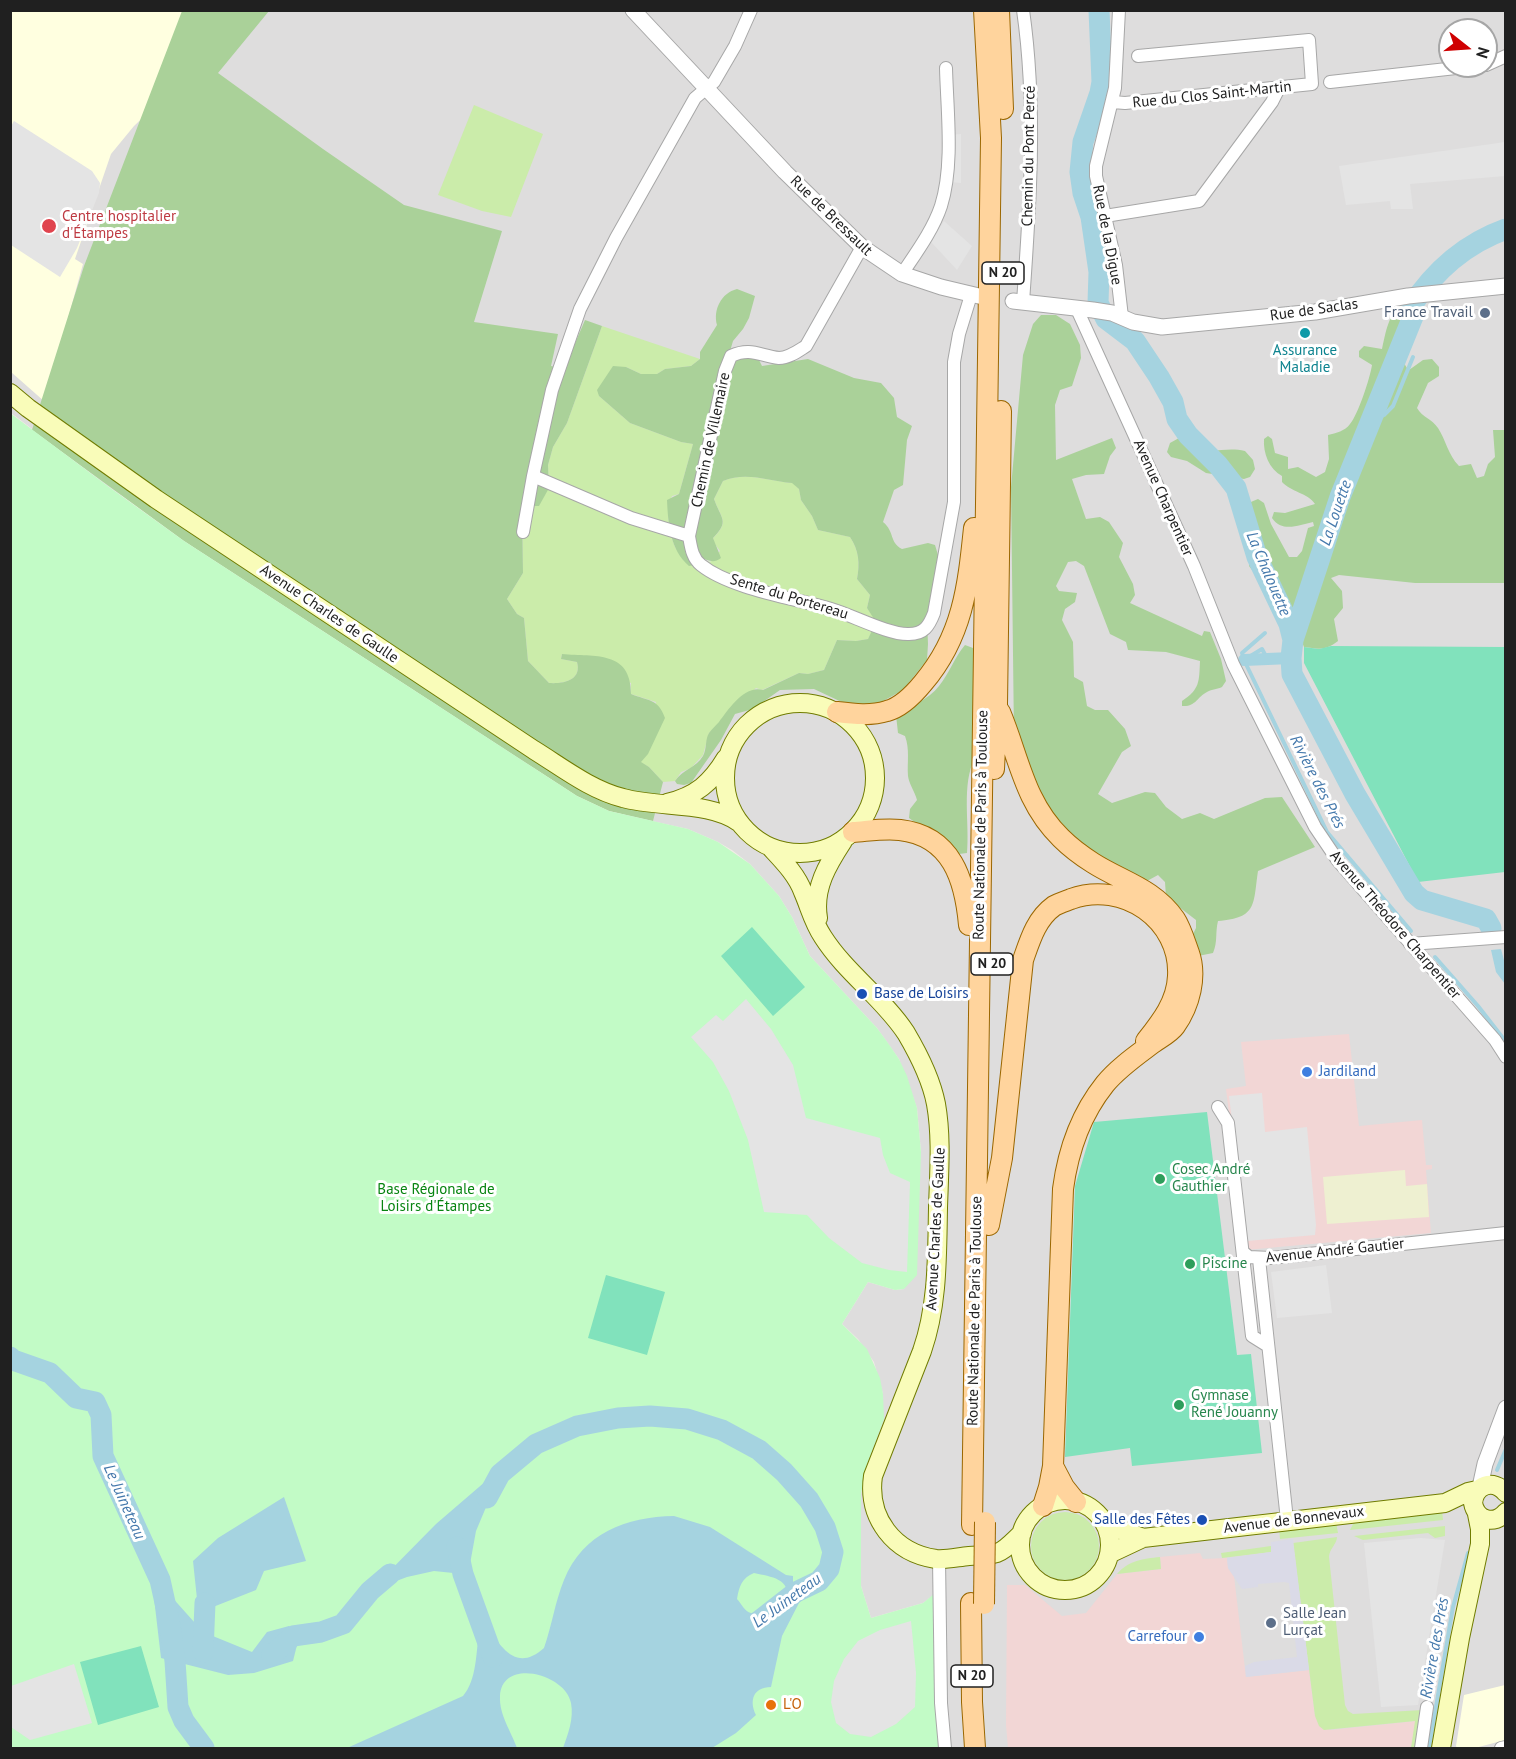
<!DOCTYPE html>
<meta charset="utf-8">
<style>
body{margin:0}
#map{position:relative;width:1516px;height:1759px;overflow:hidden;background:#f1ede6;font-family:"PT Sans",sans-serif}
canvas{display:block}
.frame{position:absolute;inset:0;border:12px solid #202020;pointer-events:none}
.north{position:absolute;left:1438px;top:18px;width:60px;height:60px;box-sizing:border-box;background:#fff;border:2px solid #a6a6a6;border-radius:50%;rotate:107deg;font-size:16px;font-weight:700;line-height:24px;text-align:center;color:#202020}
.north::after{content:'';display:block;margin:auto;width:21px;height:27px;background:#cf0001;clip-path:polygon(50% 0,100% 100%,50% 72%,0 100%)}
</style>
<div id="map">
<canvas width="1516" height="1759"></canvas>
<div class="frame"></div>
<div class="north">N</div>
</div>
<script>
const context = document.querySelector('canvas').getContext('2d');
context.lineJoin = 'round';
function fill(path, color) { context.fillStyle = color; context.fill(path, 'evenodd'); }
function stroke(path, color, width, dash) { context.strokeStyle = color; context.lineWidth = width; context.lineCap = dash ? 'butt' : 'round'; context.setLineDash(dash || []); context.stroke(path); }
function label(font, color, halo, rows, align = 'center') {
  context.font = font + ' "PT Sans",sans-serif'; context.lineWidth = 6; context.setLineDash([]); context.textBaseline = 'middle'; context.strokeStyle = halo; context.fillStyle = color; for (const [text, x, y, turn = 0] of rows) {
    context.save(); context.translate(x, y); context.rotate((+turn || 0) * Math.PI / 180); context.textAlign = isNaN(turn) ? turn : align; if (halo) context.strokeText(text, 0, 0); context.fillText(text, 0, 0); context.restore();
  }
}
fill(new Path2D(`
 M10,11H1505V1748H940L934,1595L923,1603L871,1618L861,1586V1494L883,1394L874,1362L858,1339L842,1324L868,1282L895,1290L904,1289L921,1152L917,1108L899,1059L877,1028L810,956L792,917L779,896L750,864L732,850L718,842L688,829L625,815L527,764L225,566L109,487L11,413ZM1450,30H1486V66H1450Z`), '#dedddd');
fill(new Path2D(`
 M1349,1034L1359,1126L1422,1120L1426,1165H1432V1169L1426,1170L1431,1233L1246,1250L1226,1089L1246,1086L1241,1042Z
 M1200,1553L1203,1559L1227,1558L1228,1568L1234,1576L1246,1677L1309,1670L1315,1716L1330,1730L1416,1721L1411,1748H1008L1006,1725L1007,1585H1025L1062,1616L1086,1613L1117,1574L1161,1569L1160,1557Z`), '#f2d6d5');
fill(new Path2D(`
 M11,11H241L200,63L134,126L111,154L75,259L83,264L45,402L11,372Z
 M1505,1685V1740L1475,1748H1457L1456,1746L1464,1695Z`), '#ffffe0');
fill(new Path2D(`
 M1405,1170L1406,1186L1427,1184L1429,1217L1327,1224L1323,1177Z`), '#eef0d1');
fill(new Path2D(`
 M474,105L543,134L511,217L482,211L438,195Z
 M602,326L700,359L691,366L665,369L657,374H641L626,367L599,396L630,423L681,442L693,444L679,494L672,496C665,512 669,533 676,549L710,562L720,551L714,543L713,538C730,522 721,518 714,499L723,481C746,471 769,481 793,483L799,489L801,500L812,516L818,530L850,537C859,550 860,564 857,579L870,595L867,608L877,622L868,639L856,641L837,640L824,670L808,674L799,673L762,690L756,688L709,733L703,755L691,768L681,772L675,781L663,782L649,767L640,762L656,702L631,694V683L562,654L561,659L577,662C582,680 564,684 549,683L528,661L524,618L517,614L507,599L523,573L522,506L549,488L548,465L553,447L567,423Z
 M1442,1510L1443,1520L1350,1530L1355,1520Z
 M1031 1546a34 34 0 1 1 68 0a34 34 0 1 1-68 0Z
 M1336,1522L1338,1533L1280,1539L1279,1528Z
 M1445,1526V1536L1435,1538L1428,1533L1363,1540L1354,1536Z
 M1337,1537C1337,1544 1329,1549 1329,1557L1345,1705L1348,1711L1353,1714L1423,1710L1416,1748H1411L1415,1721L1324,1730L1319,1726L1315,1716L1293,1543Z
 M1271,1546V1552L1222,1558L1221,1553Z
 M1160,1557L1161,1569L1117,1574C1129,1560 1143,1559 1160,1557Z`), '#cbecaa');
fill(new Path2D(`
 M182,11H269L218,73L323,149L404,205L502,231L474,322L558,334L551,366L564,369L585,320L602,326L567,423L553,447L548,465L549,488L539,506H522L523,573L507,599L517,614L524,618L528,661L549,683C564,684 582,680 577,662L561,659L562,654C595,657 631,650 631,694C648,701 658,698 665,718L648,754L641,762L649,767L663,782L653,821L609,811L577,796L184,541L32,430L84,266Z
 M737,289L755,296L749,318L743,329L733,341L728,358L731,361L751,356L758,358L762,366L808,359L854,378L881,383L894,398L897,417L912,426L907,440L903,485L894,490L883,522C895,532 889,542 902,549L928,543L935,545L938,555L937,582L927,620L928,644L927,660L903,690L876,705H848L814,689L780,690L753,709L735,714L721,740L691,783L684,785L677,784L675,781C683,769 696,768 703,756C707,749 705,739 709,733C712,729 716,725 719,722C729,709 744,685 763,690L799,673L808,674L824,670L837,640L856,641L868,639L876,622L867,608L870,595L857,579C860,564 859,550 850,537L818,530L812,516L801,500L799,489L792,483C769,481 746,471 723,481L714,499C721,519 730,521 713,538L721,558C713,564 709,560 700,558L695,565L689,566C670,550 668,523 667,500L679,494L693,444L681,442L630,423L599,396L597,390L613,366L626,367L641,374H657L665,369L691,366L700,359V352L717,325C713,310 721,293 737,289Z
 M1404,303L1412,306C1409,324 1394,356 1409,370L1423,360L1432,359L1439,367V376L1428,383L1417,408C1422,417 1432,419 1438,428C1446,440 1448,455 1459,466L1471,464L1477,478L1484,476L1488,464L1495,457L1493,430H1505V583H1415L1339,575L1331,578L1342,591L1343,608L1334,619L1338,641C1325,651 1319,649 1304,647L1288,605L1267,589L1249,566L1250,556L1266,551L1255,529L1238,515L1239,507L1258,499L1264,503L1271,524L1289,557H1297L1302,551L1308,528L1314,526L1313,522C1299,525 1282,533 1272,518L1274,512L1285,513L1315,504C1308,493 1291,492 1282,482V476C1269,469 1263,453 1264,439L1268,436L1272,439L1275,453L1288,457V469L1298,467L1316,477L1325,472L1329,459L1328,435C1336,433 1345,431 1350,424C1358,415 1370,378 1372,365L1359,357V351L1364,346L1382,349C1386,332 1388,313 1404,303Z
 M1041,315H1056L1070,324L1080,345L1081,358L1072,386L1060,390L1055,405L1056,460L1112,438L1116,448L1110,456L1104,474L1086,475L1072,479L1086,519L1100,517L1109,522L1123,543L1119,557L1133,584L1135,595L1130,603L1202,636L1204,631L1210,632L1221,659L1226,681L1222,687C1218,689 1212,689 1207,692C1197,697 1196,707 1182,706V701C1200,689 1199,682 1200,661L1166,652L1128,650L1126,642L1110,634L1084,566L1076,561L1068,562L1056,586L1059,591L1077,593L1075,602L1065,609L1062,620L1073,642L1074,677L1083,682L1087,706L1095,710H1108L1125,729L1131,746L1122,752L1098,794L1112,803L1145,792L1155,793L1166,807L1182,819L1200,813L1214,819L1265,798L1282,797L1315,847L1258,871C1253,904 1258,918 1218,921C1215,933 1218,941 1213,953L1193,957L1189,942L1196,928V920L1166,897L1165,882L1158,875L1147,881H1120L1041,810L1014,737L1011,487L1023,355L1033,324Z
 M1179,438C1188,444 1200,451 1211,451C1223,450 1233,448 1245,451L1253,460L1255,469L1250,477L1244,479L1206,473L1187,461L1171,457L1167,452L1170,443Z
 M965,645L973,648L975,652V758C961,784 970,824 967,853L959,854L909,818L910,809L917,800C915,792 909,784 908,776C907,763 910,749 905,736L898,733L896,715C910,707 929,699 939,686C949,674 954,658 965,645Z`), '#aad199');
fill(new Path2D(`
 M10,413L109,487L184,541L577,796L609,811L688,829L718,842L750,864L779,896L792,917L810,956L877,1028L888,1043L899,1059L907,1076L917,1108L921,1152L917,1275L904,1289L895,1290L868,1282L842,1324L867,1349L880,1378L883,1394L884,1419L866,1467L861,1494V1586L871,1618L923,1603L934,1594L940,1748H11Z`), '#c2fbc6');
fill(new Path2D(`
 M1331,646L1505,647V872L1418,882L1304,663V647L1319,649Z
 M752,927L805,987L773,1016L721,956Z
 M1207,1112L1237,1355L1251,1354L1262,1453L1132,1466L1130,1448L1065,1457L1075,1186L1094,1122Z
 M606,1275L665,1292L647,1355L588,1338Z
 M141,1646L159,1707L98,1725L80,1662Z`), '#81e2bc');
fill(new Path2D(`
 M14,121L92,171L100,183L99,193L77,248L60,277L11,245L10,128Z
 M961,134V183L950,182L949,135Z
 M1505,142V176L1410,184L1413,209H1391L1390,201L1346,205L1339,166Z
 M944,221L972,246L957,270L931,242Z
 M746,999L771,1029L793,1065L806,1118L880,1138L883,1155L890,1173L910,1182L907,1272L889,1270L862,1263L829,1238L807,1215L764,1212L748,1140L729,1091L713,1062L691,1037L716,1015L723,1021Z
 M1262,1093L1265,1132L1307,1127L1316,1225L1315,1235L1247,1241L1229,1096Z
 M1326,1265L1332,1313L1277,1318L1271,1272Z
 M1421,1538L1445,1540L1418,1705L1381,1707L1364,1543Z
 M911,1621L916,1673L915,1707L896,1724L871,1737L850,1734L836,1723L831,1702L834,1681L844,1659L858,1641L880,1630Z
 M74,1664L92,1723L30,1740L11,1727V1686Z`), '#e4e4e4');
fill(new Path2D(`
 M1293,1539L1309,1670L1246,1677L1245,1666L1254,1662L1297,1657L1289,1583L1284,1582L1258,1584V1587L1242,1589L1228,1568L1227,1558L1271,1552V1542Z`), '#dadae7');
fill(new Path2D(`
 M1501,949L1505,964V984L1496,972L1491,950Z
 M500,1474L476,1531L470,1564L463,1574L434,1571L407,1577L370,1591L436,1524L486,1481Z
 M284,1497L306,1561L264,1571L256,1590L213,1607L197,1599L193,1561L218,1538Z
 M674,1516L710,1527L786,1575L793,1576V1588L801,1599L782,1636L771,1687C753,1687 749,1701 756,1715L736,1733L712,1748H563C568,1734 574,1719 571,1703C566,1674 502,1657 500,1696C499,1715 511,1731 517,1748H347L463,1696C477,1680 476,1652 479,1632L487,1628C503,1649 517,1672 544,1648C552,1625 555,1602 564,1580C583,1533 626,1517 674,1516ZM754,1573C772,1577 790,1578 788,1601C784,1604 755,1613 751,1613C745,1612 741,1603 737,1599C739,1586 742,1578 754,1573Z
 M170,1595L203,1632L252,1652L267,1632L289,1626L297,1645L293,1661L254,1673L228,1675L161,1658L154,1598Z
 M190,1719L215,1748H195L178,1723Z`), '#a5d3e0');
stroke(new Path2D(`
 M1370,421L1384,415L1393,406L1413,357
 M1265,633L1242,653L1244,660L1327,832L1411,931
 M1244,660L1262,649L1268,660L1291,658
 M1435,957L1478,1006L1506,1042
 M1497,1470L1506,1449
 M1429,1748L1453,1607L1468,1553`), '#a5d3e0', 4);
stroke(new Path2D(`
 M1244,660L1291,658`), '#a5d3e0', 12);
stroke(new Path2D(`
 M1099,10L1102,82L1100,93L1083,142L1080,172L1083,193L1091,217L1099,272L1098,303L1106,319L1135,341L1159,377L1173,402L1177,419L1188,435L1218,465L1236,488L1257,557L1289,624L1293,640L1291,658L1292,674L1355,794L1414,893L1422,900L1486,919L1491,928
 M1293,640L1340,497L1414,314L1410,308C1434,271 1464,244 1506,229
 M10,1357L13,1360L50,1373L76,1398L95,1402L101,1415L103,1456L160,1580L170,1625L175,1661L178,1707L184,1721L204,1748
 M487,1498L500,1474L536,1444L577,1426L618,1418L650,1416L687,1419L722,1430L759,1450L784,1472L809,1500L825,1527L833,1552L829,1569L819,1581L796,1592L755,1624
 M457,1547L463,1574L493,1657
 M203,1652L205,1603
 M272,1655L293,1636L321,1632L343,1624L370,1591L390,1574`), '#a5d3e0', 21);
const minor = new Path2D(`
 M1119,10L1115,88L1096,166V176L1116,265L1122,317
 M1486,65L1506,56
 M1330,82L1474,66
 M1113,102L1125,103L1312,84L1309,40L1138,56
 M1105,216L1199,201L1272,102L1279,88
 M902,274C916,253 933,230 941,206C954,165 947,110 946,68
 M1023,302C1030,205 1037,107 1023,10
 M1076,307L1194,566L1233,664L1315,827L1338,861L1495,1040L1506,1057
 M533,476L631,518L689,536C691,547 692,558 701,565C731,589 794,598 831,609C852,615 889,635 909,634C924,634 929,626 934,613L954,502V362L959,334L971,295
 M523,532L533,476L552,390L580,309L616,238L695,98L714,82L735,46L751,10
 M689,536L725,371L731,356C751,347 760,356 779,358C789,358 798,351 806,346L862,247
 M1410,944L1506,937
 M1218,1107L1228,1123L1252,1336L1268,1346
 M1243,1252L1249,1257L1271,1258L1506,1233
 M1259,1259L1287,1520
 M939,1559L941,1703L945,1748
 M1421,1748L1427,1707
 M1501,1748L1506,1747`);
const tertiary = new Path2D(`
 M633,10L785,172L862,247L902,274L941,287L983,297
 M1013,301L1093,310L1112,313L1133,322L1162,327L1315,312L1408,296L1506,286
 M1480,1487L1485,1464L1506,1408`);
const secondary = new Path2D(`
 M10,393L28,408L156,499L534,750C563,768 591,790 623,798C658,808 711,801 740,823
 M725 778a75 75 0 1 1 150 0a75 75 0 1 1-150 0Z
 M667,803C696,796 711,783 726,758
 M771,848C783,861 797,875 803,892C810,908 813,922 823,937C846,973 883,998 906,1033C919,1055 931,1078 936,1104C942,1138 939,1173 938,1208C937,1257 938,1305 922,1351L873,1476C867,1518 894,1553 936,1559C947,1560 958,1557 969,1556C978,1555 988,1556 997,1553C1006,1550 1015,1539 1022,1533
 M818,918C813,888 828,864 843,841
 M1506,1493C1493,1478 1475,1485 1473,1503C1476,1520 1494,1526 1506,1512
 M1020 1545a45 45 0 1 1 90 0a45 45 0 1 1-90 0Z
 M1105,1524L1143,1538
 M1109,1554L1143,1538L1445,1503L1468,1492L1477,1490
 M1441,1748L1460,1638L1480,1544V1529L1477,1514`);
const primary = new Path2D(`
 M999,10L1003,109
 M837,712C854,714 871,716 887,711C902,707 914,694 923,683C963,636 968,586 974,528
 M1000,712C1019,757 1024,802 1061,838C1070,847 1082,856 1093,863C1123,882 1153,888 1175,919C1181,928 1185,942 1189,953C1197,976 1190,1005 1175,1026C1170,1033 1160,1038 1153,1043C1137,1055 1118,1068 1105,1084C1081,1114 1068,1151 1063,1189L1053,1466L1049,1487L1043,1506
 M994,769L997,704L1001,411
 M853,832C868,831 885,828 900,830C952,836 965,880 969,925
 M989,1225L1002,1158L1023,960C1030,940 1036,919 1054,906C1059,903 1066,901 1071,899C1123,880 1181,920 1178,976C1177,1002 1161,1022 1146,1041
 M1053,1466L1064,1487L1076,1502
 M972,1525L991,138L984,10
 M971,1603L972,1702L975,1748`);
stroke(minor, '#a7a7a7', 14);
stroke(tertiary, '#a7a7a7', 17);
stroke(secondary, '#707c01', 20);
stroke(primary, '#9b6700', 22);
stroke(minor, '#fff', 12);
stroke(tertiary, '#fff', 15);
stroke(secondary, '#f9fcb9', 18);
stroke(primary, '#ffd49d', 20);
const primaryBridge = new Path2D(`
 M984,1604L985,1522`);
stroke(primaryBridge, '#9b6700', 22, []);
stroke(primaryBridge, '#ffd49d', 20);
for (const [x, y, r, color] of [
 [49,226,8,"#e0444e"],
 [1485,313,6,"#5c6f8a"],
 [1305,333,6,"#0f9aa8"],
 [862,994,6,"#1a4fb4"],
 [1307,1072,6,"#3f7fe0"],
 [1160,1179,6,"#2e9e5b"],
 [1190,1264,6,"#2e9e5b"],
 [1179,1405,6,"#2e9e5b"],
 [1202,1520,6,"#1a4fb4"],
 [1271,1623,6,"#5c6f8a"],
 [1199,1637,6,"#3f7fe0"],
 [771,1705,6,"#e8710a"]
]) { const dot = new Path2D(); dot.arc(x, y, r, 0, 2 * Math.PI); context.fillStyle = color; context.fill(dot); stroke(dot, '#fff', 2); }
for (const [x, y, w] of [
 [1003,273,42],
 [992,964,42],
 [972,1676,42]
]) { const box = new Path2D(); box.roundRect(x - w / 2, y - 11, w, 22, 4.5); context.fillStyle = '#fff'; context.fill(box); stroke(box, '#202020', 1.5); }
label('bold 14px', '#202020', null, [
 ["N 20",1003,273],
 ["N 20",992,964],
 ["N 20",972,1676]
]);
label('15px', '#202020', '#fff', [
 ["Rue du Clos Saint-Martin",1212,95,-6],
 ["Chemin du Pont Percé",1029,156,-89],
 ["Rue de Bressault",831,216,44],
 ["Rue de la Digue",1107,235,79],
 ["Rue de Saclas",1314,310,-8],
 ["Chemin de Villemaire",711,440,-78],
 ["Avenue Charpentier",1163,498,66],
 ["Sente du Portereau",789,597,17],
 ["Avenue Charles de Gaulle",329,614,34],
 ["Route Nationale de Paris à Toulouse",981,825,-89],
 ["Avenue Théodore Charpentier",1395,925,49],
 ["Avenue Charles de Gaulle",936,1229,-87],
 ["Avenue André Gautier",1335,1251,-6],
 ["Route Nationale de Paris à Toulouse",975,1311,-89],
 ["Avenue de Bonnevaux",1294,1520,-7]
]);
label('15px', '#be3a42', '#fff', [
 ["Centre hospitalier",62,217],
 ["d'Étampes",62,234]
], 'left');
label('15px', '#4e5e75', '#fff', [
 ["France Travail",1473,313],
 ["Salle Jean",1283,1614,"left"],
 ["Lurçat",1283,1631,"left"]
], 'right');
label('15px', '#0d838f', '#fff', [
 ["Assurance",1305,351],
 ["Maladie",1305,368]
]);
label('15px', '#164399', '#fff', [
 ["Base de Loisirs",874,994],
 ["Salle des Fêtes",1190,1520,"right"]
], 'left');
label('15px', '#366cbe', '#fff', [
 ["Jardiland",1319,1072],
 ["Carrefour",1187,1637,"right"]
], 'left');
label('15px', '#27864d', '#fff', [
 ["Cosec André",1172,1170],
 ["Gauthier",1172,1187],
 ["Piscine",1202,1264],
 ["Gymnase",1191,1396],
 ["René Jouanny",1191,1413]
], 'left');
label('15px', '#088411', '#fff', [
 ["Base Régionale de",436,1190],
 ["Loisirs d'Étampes",436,1207]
]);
label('15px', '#c56008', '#fff', [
 ["L'O",783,1705]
], 'left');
label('italic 16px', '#4579ac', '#fff', [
 ["La Louette",1336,513,-71],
 ["La Chalouette",1268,574,67],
 ["Rivière des Prés",1317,782,63],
 ["Le Juineteau",124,1502,66],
 ["Le Juineteau",787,1601,-36],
 ["Rivière des Prés",1435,1648,-80]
]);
</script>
